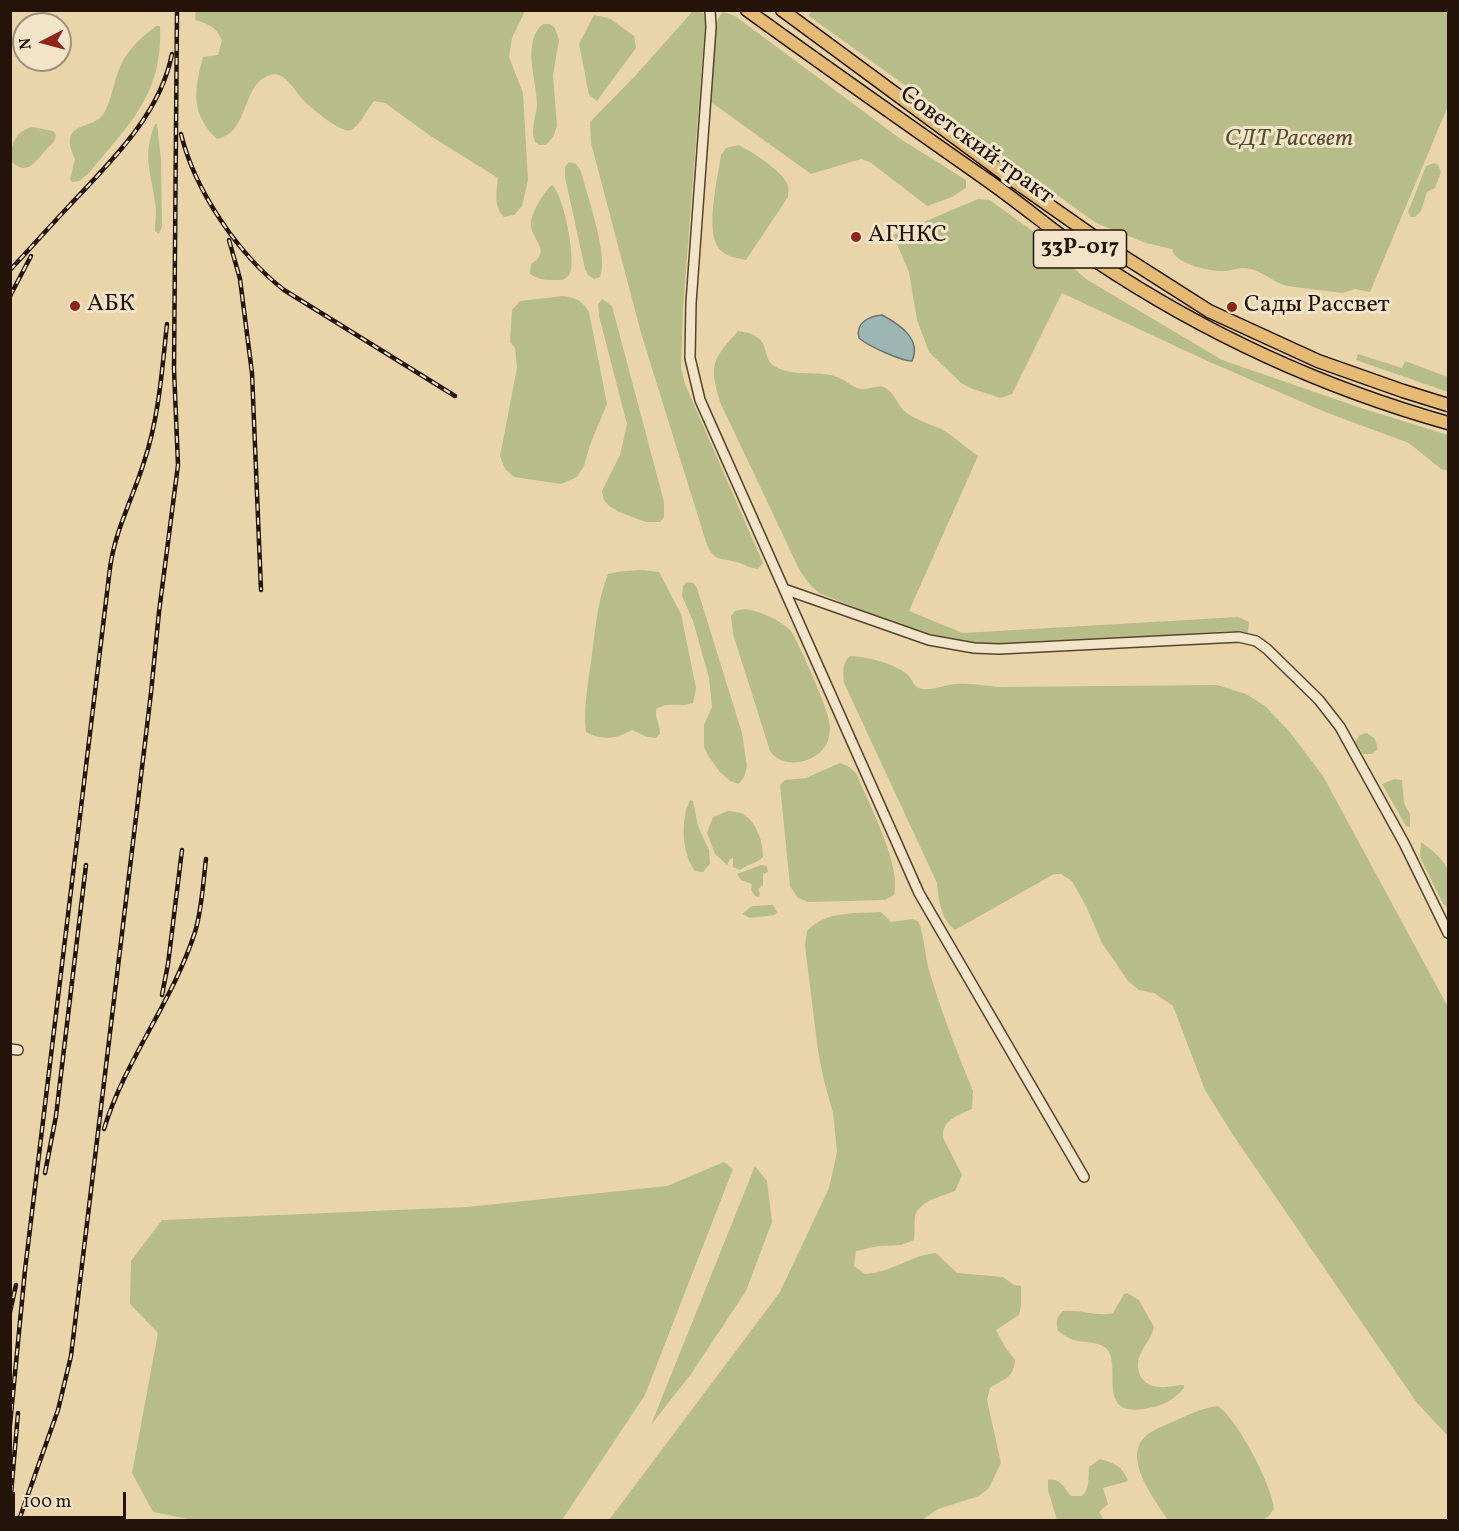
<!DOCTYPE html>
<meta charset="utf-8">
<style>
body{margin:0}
#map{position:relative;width:1459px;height:1531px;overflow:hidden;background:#ead5aa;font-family:Vollkorn,serif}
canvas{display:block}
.frame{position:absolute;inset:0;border:12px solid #241308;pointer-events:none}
.north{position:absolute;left:12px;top:12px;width:60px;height:60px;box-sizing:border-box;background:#f1e4c8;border:2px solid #9f907b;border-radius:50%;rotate:264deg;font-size:16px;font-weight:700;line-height:24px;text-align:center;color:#241308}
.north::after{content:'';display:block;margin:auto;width:21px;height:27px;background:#8f2418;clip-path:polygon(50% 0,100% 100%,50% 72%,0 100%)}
.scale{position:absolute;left:12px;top:1492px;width:114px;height:27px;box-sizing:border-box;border:3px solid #241308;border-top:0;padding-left:8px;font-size:18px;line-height:21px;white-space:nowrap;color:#241308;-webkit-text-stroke:4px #f1e4c8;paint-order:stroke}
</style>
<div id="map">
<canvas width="1459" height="1531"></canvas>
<div class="frame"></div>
<div class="north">N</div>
<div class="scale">100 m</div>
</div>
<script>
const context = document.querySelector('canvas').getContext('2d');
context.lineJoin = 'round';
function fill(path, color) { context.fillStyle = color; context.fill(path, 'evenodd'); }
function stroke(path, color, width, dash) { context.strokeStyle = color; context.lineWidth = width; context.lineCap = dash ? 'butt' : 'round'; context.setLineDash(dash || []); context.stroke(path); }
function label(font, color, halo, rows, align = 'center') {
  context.font = font + ' Vollkorn,serif'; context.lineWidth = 6; context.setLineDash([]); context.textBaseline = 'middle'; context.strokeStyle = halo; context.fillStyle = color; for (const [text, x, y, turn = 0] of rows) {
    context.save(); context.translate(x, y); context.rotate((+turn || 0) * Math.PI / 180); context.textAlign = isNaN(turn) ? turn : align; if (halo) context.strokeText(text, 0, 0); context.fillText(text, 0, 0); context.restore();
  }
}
fill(new Path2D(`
 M196,10L525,11L512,38L509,57L523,93L528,180L522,206L514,215L504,217C494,208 496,192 498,178L432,137L385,103L374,101C368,108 359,127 351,130C341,134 310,107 302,99C296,92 291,83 284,78C280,75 275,73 271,75C241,82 251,132 217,139C190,113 194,91 203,57L218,55L222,40C216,27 209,24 195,20Z
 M696,10L704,13L705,25L683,309L681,367L685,384L763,563L758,569C749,568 744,564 736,562C718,557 714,562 706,542L641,333L591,143L590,122L636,75L692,12Z
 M811,11H1448V106L1370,292L1355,289L1342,293L1287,286C1272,282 1259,268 1243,268C1237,268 1231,271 1225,271C1211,272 1174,264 1172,249L1146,243L1096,223L809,16Z
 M723,12L735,16L902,140L966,180V188L952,197L927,206L870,162L861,159L811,174L711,102L709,98C710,75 707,28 723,12Z
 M594,15L609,18L634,36L636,48L597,101L589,95L579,44Z
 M543,24H550L555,28L559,40L553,75L557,126L553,137L546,145H539L535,142C530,130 536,117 537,105C537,81 521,42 543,24Z
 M156,26H160C163,95 129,124 89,173L79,181L72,182L70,179L75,159C72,152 66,140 73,132C80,124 97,125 104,113C111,101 113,85 118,72C124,53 140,38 156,26Z
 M155,124H157L161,159L162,226L159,234L155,231C155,221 157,212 155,203C151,170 142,157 155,124Z
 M33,127L53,131L56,135C55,143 50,145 45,151C35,162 27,177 11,161C10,145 16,130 33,127Z
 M738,145C752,151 784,172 788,186C789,190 788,193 788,197L746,260C737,258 727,257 720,250C704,233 718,177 721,155L726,148Z
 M569,162L576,164L581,171C587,196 609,255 600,277L594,279L588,275L585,269L565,177V167Z
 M1434,163L1438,165L1441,172L1435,188L1427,192L1421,211L1415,217H1411L1408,212L1426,166Z
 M552,185C563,192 578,264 569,275C565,281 559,280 552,280C543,280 538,279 530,274L531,264C552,251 533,241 531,227C529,216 544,191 552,185Z
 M978,199L990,200L1031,230L1086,279L1222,360L1361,408L1448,435V471L1441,469L1409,443L1325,412L1203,359L1062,293L1012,394L1001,398L973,389L961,383L929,352L917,320L909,272L893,235Z
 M563,296C576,298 582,300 589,312L607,404L590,445L584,466L577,477L561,484L514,477L505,469L500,456L517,368L515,348L510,342L512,310L520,301Z
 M602,299L612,306L664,502V517L660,522H646L619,512L609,506L604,500L602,491L620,455L627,424L599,316L598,304Z
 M738,331C777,336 757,359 778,368C797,377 818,370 837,377C846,380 851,387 861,389C868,390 876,385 883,387C893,390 897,404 904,411C915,420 928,423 941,429C954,436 966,448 978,456L909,611L963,633L1238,617L1249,622L1248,633L1230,631L996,645C933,642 876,616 819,593L810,585L800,571L720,402C709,363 712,361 738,331Z
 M1358,354L1402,368L1405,361L1448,377V392L1356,360Z
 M642,570L659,572L681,614L696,688L693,703C680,708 669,701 656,709C655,718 660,725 660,734L656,738L647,737L632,730C616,739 602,741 586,732C583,708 588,685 591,662C595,632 597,602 608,574L623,571Z
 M687,582L693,583L697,588L742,733L747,766L745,775L739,784L730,781L720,772L709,757L704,747V725L712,707L709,678L693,621L682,596L683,586Z
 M744,609C760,611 778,619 790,630C796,636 823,699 826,710C829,718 831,729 829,737C824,762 784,772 770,751L733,634L731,616L735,611Z
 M850,656C868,657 891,662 907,674C913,679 914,689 923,689C933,690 945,685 955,684C969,683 983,685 997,687L1217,685L1246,694L1265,706L1289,731L1323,776L1448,1007V1436L1417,1403L1233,1135L1205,1090L1173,1006L1154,993L1139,990L1128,981L1102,943L1086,906L1072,881L1061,874H1054L955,930C940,917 939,902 937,883L844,683C843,673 842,663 850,656Z
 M1367,733L1375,739L1378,749L1372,754H1363L1355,742L1360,735Z
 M840,763L848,766L856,773C868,802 902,866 894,895L885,900L809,902L798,898L790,886L780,785L785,780L806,778Z
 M1394,779L1402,780L1404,803L1410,814V827L1406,826L1382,784Z
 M690,800L693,801L698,826L709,850L710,864L703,872L695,871C682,854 680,820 690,800Z
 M728,811C732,811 739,812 743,814C757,823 763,841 763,857C756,864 748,864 740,870L733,867V858L730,859L727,865L715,854L707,833L713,817Z
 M1421,842C1454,867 1449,868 1448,907L1443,904L1420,857Z
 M761,865L767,866L768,872L763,874V885L758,889L760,893L759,897L755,896L751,890L752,884L741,880L737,874Z
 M773,905L777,912L775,915L750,918L742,914L752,906Z
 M881,912L891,922L912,919L918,921C924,932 925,956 929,970C941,1011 957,1052 973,1091L972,1109C959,1115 941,1120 943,1138L962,1175L955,1191C942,1196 919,1201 915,1216C914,1223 915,1232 914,1240L901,1245L879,1246L856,1251L854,1266L865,1274C891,1273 911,1255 936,1253L957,1273L1003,1277L1014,1285L1021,1286V1305L1019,1315L996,1330L1005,1347L1015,1360C1013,1380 1004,1378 990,1388L987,1400L1001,1463L989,1488L979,1496L938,1509L922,1520H609L780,1292L829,1188L837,1152L833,1113L824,1081L818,1051L805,946L807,931C827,910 854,914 881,912Z
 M724,1162L733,1169L645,1395L562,1520H193L153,1512L132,1473L158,1333L130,1304L131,1261L162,1220L467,1207L667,1186Z
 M755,1166L767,1181L772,1222L746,1291L691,1374L651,1425Z
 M1127,1293L1139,1300L1154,1327C1152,1337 1145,1344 1141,1353C1133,1368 1141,1387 1160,1387C1168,1388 1176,1385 1184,1385V1388C1173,1401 1160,1407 1143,1409C1095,1416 1123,1365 1106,1348C1097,1341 1084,1343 1074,1340C1069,1339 1063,1334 1058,1331C1056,1322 1056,1317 1063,1311C1079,1309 1098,1317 1113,1313L1124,1294Z
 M1218,1406C1238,1420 1272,1485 1274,1509L1268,1517L1261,1520H1168C1156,1501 1125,1463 1142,1440C1148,1432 1160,1427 1170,1423C1186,1416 1201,1408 1218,1406Z
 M1100,1459C1116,1464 1122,1466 1128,1481L1103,1488L1108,1504L1099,1512L1104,1520H1057L1048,1490V1480C1060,1477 1064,1488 1071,1496H1082C1090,1489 1088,1478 1089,1467Z`), '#b7bd88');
const water = new Path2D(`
 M882,315C899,324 922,339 912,361C901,361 868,346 859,338C855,323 869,316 882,315Z`);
fill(water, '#9bb6b3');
stroke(water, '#6b756f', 1.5);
const minor = new Path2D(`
 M710,10L711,27L691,303L690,358L700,400L919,893L1084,1177
 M784,589L929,640L974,648L999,649L1239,637L1256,641L1267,649L1319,700L1340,727L1404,843L1448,933
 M10,1049L18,1050`);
const highway = new Path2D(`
 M747,10C827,68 907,124 987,180C1024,206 1059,236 1096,261C1204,333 1324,388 1448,423
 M782,10L1003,173L1107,246L1209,311L1318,361L1403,391L1448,405`);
stroke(minor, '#564430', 12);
stroke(highway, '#241308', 15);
stroke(minor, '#f1e4c8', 9);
stroke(highway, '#e5ba75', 12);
const rail = new Path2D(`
 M181,134C195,191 238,254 284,290L455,396
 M229,240L240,279L252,373L261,590
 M10,270C31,248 50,226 70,205C111,161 160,115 172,54
 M10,296L31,256
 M162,995L168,964L182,850
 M104,1129C125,1060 173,1001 195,932C202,909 203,883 206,859
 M45,1173L56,1116L86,865
 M10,1312L16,1285
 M10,1425L25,1270L110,568C115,530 133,498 144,462C159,417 162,370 167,324
 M10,1506L18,1413
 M19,1520L58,1410L71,1356L151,693L159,612L178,465L174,369L177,10`);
stroke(rail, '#241308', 4.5);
stroke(rail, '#f1e4c8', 2, [7]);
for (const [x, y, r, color] of [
 [856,237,6,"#8f2418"],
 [75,306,6,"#8f2418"],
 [1232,307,6,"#8f2418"]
]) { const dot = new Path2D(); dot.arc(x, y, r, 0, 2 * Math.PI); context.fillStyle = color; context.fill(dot); stroke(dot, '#f1e4c8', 2); }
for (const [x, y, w] of [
 [1080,249,93]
]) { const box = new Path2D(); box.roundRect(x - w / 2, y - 19, w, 38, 4.5); context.fillStyle = '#f1e4c8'; context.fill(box); stroke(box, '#241308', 1.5); }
label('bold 22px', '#241308', null, [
 ["33Р-017",1080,249]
]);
label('italic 24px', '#574e35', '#f1e4c8', [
 ["СДТ Рассвет",1289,141]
]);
label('24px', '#241308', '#f1e4c8', [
 ["Советский тракт",976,147,36]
]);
label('24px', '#241308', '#f1e4c8', [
 ["АГНКС",868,237],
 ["АБК",87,306],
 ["Сады Рассвет",1244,307]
], 'left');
</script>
